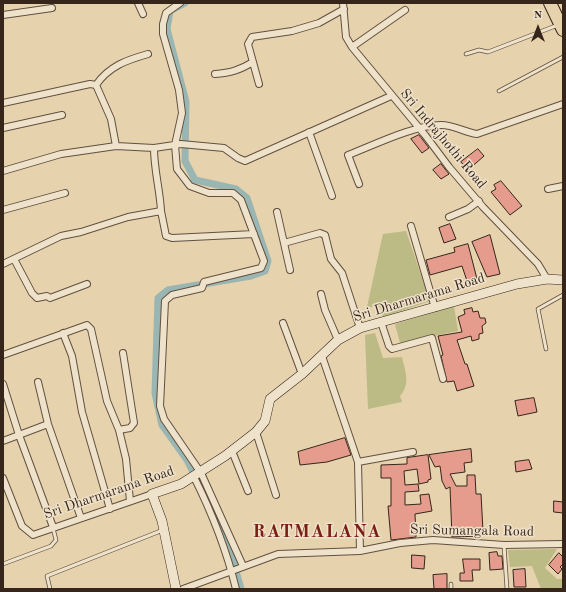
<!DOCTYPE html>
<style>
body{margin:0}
#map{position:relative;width:566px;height:592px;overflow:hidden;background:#e6d2ad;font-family:"Old Standard TT",serif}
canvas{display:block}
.frame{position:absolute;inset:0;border:4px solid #35251b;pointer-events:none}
.north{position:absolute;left:518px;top:8px;width:40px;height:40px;-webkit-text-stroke:3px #efe2ca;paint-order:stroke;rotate:0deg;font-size:11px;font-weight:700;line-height:16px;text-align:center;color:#35251b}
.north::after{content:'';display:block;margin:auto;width:14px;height:18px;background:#35251b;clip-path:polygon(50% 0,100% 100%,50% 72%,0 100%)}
</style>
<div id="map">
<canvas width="566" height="592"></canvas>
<div class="frame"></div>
<div class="north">N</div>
</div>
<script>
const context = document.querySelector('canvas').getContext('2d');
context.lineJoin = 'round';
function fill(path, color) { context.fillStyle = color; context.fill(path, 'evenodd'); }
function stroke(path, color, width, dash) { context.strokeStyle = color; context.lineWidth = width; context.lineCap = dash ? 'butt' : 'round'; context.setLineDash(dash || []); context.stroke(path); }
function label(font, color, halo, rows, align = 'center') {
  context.font = font + ' "Old Standard TT",serif'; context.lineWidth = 3; context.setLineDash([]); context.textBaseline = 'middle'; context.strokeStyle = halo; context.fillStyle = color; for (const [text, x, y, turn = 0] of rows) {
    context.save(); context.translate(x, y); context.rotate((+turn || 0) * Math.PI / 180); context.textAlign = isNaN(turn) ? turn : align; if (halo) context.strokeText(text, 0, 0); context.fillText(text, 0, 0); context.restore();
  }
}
fill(new Path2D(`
 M406,231L430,301L383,317L380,307H367L383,234Z
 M454,306L458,331L400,343L395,324Z
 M375,333L383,358L402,357C405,371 411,384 400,396L402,402L368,409L365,335Z
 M557,549L545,568L557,579H563V589H541L532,566L510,567L508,550Z`), '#bcba85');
stroke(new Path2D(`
 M185,3L170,11L167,29L186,102L185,161L195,180L236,189L247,198L268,261L265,271L251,276L168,290L158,298L155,393L162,425L187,460L197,480
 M210,505L227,539L241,589`), '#99b6b2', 7);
const building = new Path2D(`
 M419,135L429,148L422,153L411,139Z
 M478,149L484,156L468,170L461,162Z
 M441,164L449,174L441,179L433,170Z
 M501,181L522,206L510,215L491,192L496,189L494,185Z
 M450,224L456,239L444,243L439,228Z
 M490,235L500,274L487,277L472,242Z
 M468,244L477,279L468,284L462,266L430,275L426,260L455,252L454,248Z
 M472,308L473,312L478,311L480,318H485L486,323L482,326L483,333L479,334V339L472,341L471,336L457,340L465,364H467L474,386L457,391L454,381L447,382L441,356L443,355L438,336L462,332L458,317L465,314L464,310Z
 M534,398L537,412L518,416L515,401Z
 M345,438L351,455L327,462L300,465L298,452Z
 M471,449L472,462L464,463L465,472L450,474L456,486H467V475H475L476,494H481L483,531L480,532V536L452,537L450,487L446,489L442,481L440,466L435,467L429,455Z
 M428,455L431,479L428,480V482L419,484L417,469L404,471L405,485L418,484L419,491L405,492V505L421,504L420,495L429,494L432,511L415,514L416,537L391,540L388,506H391V478H381V465L407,464V458Z
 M529,460L532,469L516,472L515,462Z
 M554,501L563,502V513L554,512Z
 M497,552L498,556H502L503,569L490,570L489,553Z
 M559,553L563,557V564L560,567L562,569L558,574L549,565Z
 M412,555L425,556L424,569L412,568Z
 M463,559H480V570H472L473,581H460V573H464Z
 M525,569L526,587H514L513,570Z
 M447,574V589H434L433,575Z`);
fill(building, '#e59c8c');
stroke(building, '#35251b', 1);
const lane = new Path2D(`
 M466,54L479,50L488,52L558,25
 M499,91L563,57
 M546,349L538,309L563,295
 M504,545L507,589
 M3,564L51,546L56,540L53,528
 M451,584V589
 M50,589L47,576L163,530`);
const street = new Path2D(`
 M138,3L143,14
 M180,3L166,13L163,24V34L179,90L182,113L175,145L177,169L190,186L209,193H233L241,200L264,261L261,268L204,282L202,288L172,295L165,301L160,406L164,419L201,473L243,566
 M343,3L346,37L352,47L425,135L449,167L483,207L538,264L547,279
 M3,15L52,8
 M352,47L405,10
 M215,74C230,73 240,70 253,62
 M259,84L248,44L252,37L292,31L319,23L344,9
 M96,85L111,119L116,146
 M96,85C109,66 127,60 148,54
 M3,103L90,84L96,85
 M3,128L62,115
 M309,132L332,196
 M3,171L61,154L116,146L154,148L181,144L224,148L238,158L245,161L391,96
 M359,184L348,155C374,145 414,125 441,125C454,125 464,132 477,134L563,104
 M548,189L563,186
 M3,210L65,193
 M161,211L166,236L172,238L254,234
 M277,212L290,270
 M449,217L468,209L479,201
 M411,226L435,308
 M284,243L320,233L325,235L331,259L342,273L360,328
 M14,259L32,293L37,298L47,296L50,298L87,284
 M3,264L61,236L81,232L128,217L161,211C160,190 154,170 154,148
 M321,294L325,310L338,340
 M381,322L389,346L392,349L432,338L443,379
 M283,323L302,374
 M63,333L72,356L82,412L110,509
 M3,355L87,325L91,329L107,401L119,430L126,459L130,501
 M322,356L358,462L360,551
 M38,382L48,424L81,518
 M3,384L19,435L53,527
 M119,430L130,428L134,423L123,353
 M256,432L276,495
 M3,441L48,424
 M232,451L248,491
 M358,462L413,452
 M194,477C213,515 226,548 236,589
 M3,478L22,526L33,535L152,494
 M183,589L278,554L360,551L400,543L433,540L504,545L563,544`);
const secondary = new Path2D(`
 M176,589L162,521L152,494L181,484L225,456L256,432L265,421L270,399L302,374L338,340L360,328L517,284L547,279L563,280`);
const highway = new Path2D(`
 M550,3L563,30`);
stroke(lane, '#615040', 4.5);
stroke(street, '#615040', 8);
stroke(secondary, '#35251b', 10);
stroke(highway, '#35251b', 14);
stroke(lane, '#efe2ca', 3);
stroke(street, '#efe2ca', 6);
stroke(secondary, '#efe2ca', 9);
stroke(highway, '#e6d2ad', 12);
label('14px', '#35251b', '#efe2ca', [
 ["Sri Indrajhothi Road",443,139,50],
 ["Sri Dharmarama Road",419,298,-17],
 ["Sri Dharmarama Road",109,493,-19],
 ["Sri Sumangala Road",472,531,1]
]);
context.letterSpacing = '1px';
label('bold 18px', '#7a1f14', '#efe2ca', [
 ["RATMALANA",317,532]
]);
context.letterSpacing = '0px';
</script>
